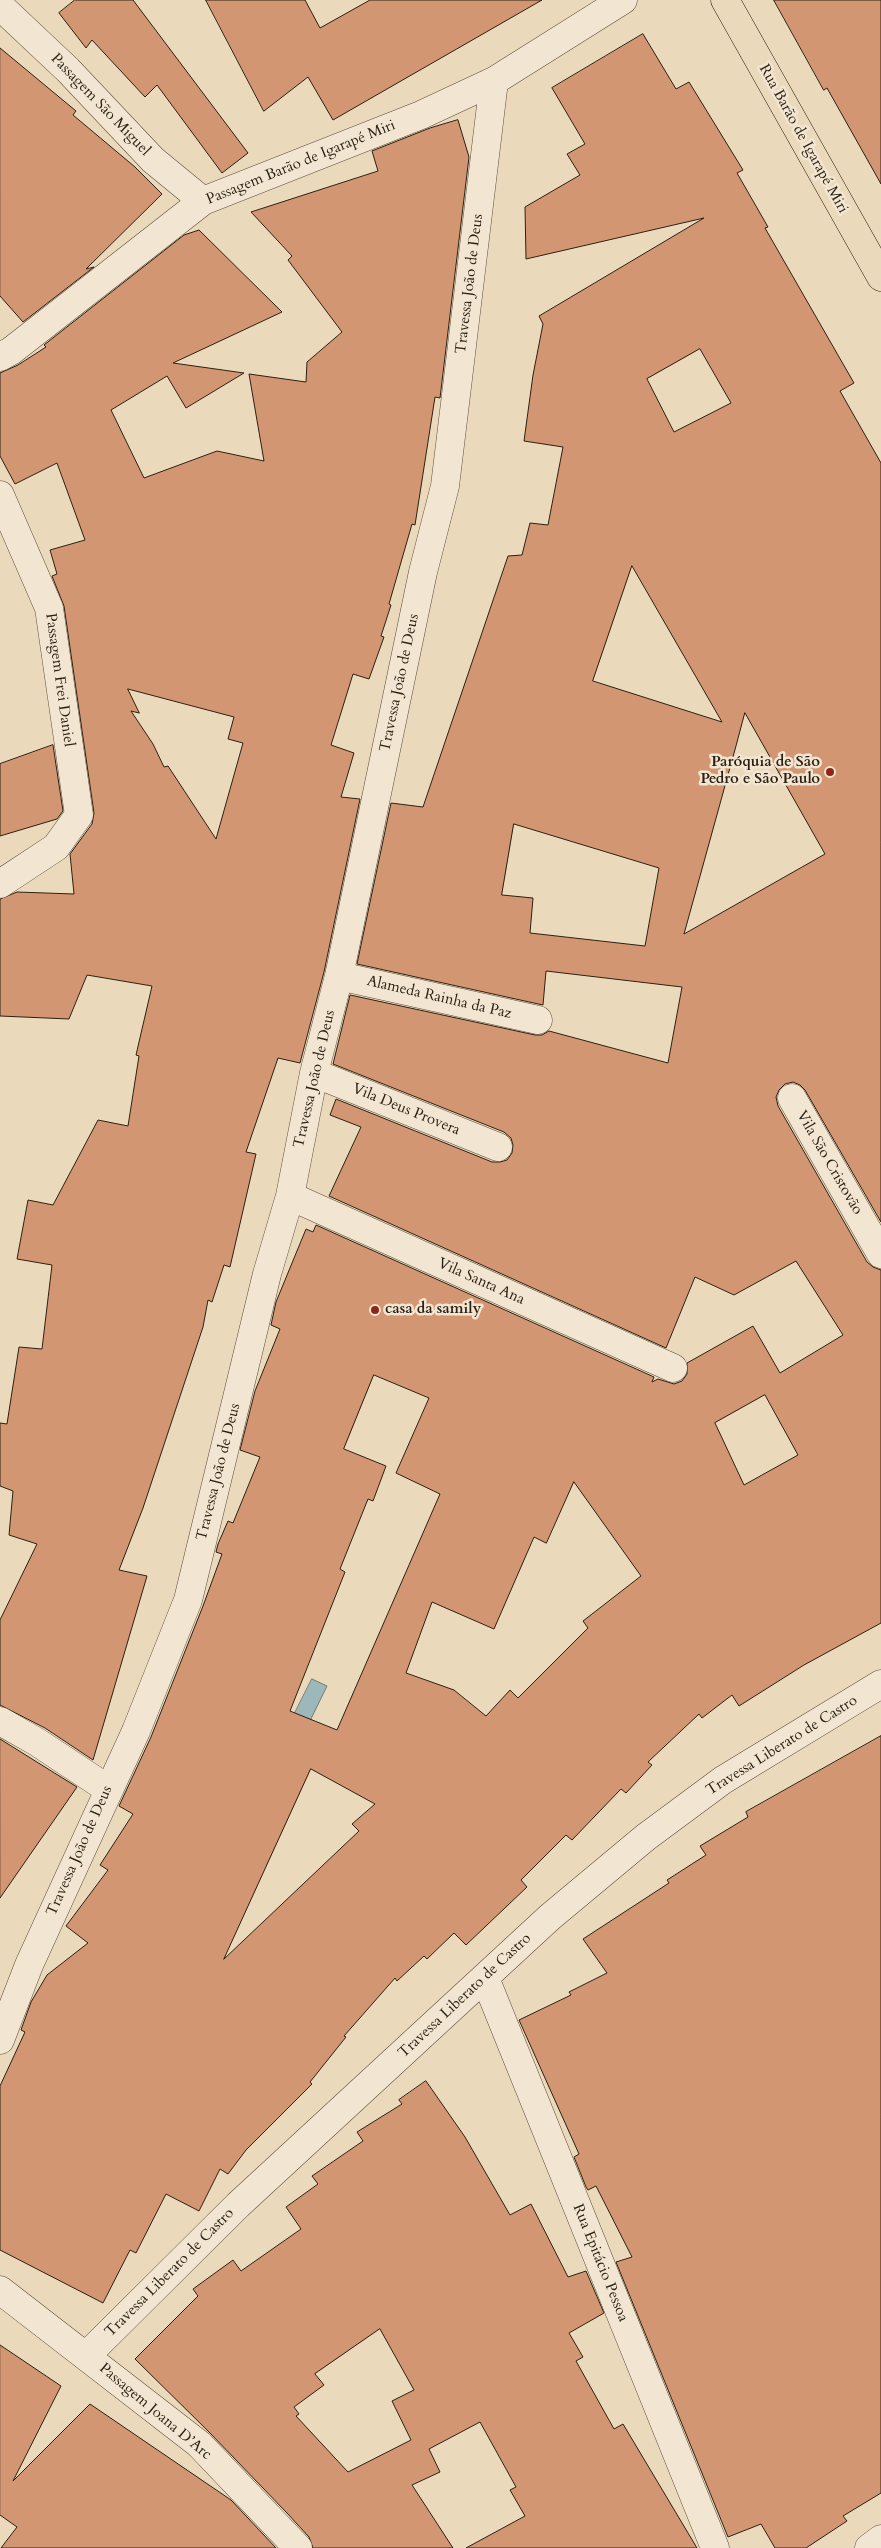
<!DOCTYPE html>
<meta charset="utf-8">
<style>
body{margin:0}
canvas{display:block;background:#ebd9bc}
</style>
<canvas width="881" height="2548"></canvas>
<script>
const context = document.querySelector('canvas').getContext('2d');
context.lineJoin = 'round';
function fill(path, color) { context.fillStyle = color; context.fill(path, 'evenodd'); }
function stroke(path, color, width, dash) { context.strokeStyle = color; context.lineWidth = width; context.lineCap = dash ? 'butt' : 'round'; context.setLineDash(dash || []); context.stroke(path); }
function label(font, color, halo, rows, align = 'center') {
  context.font = font + ' Cardo,serif'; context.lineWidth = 5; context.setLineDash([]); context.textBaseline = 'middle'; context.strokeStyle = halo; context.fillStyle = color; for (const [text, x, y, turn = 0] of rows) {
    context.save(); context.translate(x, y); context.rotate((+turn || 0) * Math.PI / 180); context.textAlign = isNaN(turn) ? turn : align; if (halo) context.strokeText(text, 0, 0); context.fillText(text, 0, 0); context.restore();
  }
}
const water = new Path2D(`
 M312,1679L327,1686L306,1729L291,1721Z`);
fill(water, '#9cb8ba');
stroke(water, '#6f7b77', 1);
const building = new Path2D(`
 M75,0H133L248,153L222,173L157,85L145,97L92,40L86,48L59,13Z
 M206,0H305L320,28L370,0H542L333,120L308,77L264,111Z
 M774,0H881V184L827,88L824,90Z
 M643,34L676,89L689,82L743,170L737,173L768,227L765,228L854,383L840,391L881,463V1222L805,1090L800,1085L793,1082L785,1084L779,1090L776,1097L778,1106L867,1262L873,1267L881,1270V1623L804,1665L739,1706L732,1695L702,1718L699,1714L648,1762L652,1765L626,1793L621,1789L572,1840L566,1835L521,1880L527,1887L466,1945L454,1933L427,1959L424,1956L397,1981L395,1978L344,2036L346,2037L310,2082L312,2084L246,2150L228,2174L220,2169L199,2211L166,2194L136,2253L130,2250L103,2303L0,2250V2086L25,2032L21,2030L31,2002L47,1975L88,1943L66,1926L108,1870L100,1865L133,1814L119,1806L151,1737L203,1606L222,1554L216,1552L218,1544L228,1521L233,1523L260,1457L240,1450L255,1391L280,1329L271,1325L276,1302L306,1229L313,1232L316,1225L654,1377L652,1382L658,1379L674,1384L682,1381L687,1374V1363L753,1326L780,1373L843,1335L796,1261L734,1295L695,1277L666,1348L329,1196L361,1127L330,1115L336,1099L492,1162H500L507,1160L512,1153L513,1145L511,1138L504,1132L333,1064L350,995L535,1035H542L549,1031L668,1063L682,987L546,971L543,1005L357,964L391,803L423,807L508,556L522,555L530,523L548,525L563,447L524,441L533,375L543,324L539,316L704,218L526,259L525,207L580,175L567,154L585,144L552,88ZM700,349L731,403L674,432L647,379ZM632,566L722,722L593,681ZM745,713L825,854L684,934L736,746ZM514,824L659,868L645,946L530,933L533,898L502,895ZM374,1375L429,1398L396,1473L440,1494L337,1730L290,1711L345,1572L340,1569L368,1499L373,1501L386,1466L344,1449ZM765,1395L798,1455L744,1485L715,1423ZM574,1482L641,1576L583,1621L588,1628L518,1698L510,1690L486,1716L454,1690L406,1673L432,1602L494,1629L534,1537L546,1543ZM311,1769L375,1804L352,1824L359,1831L224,1959Z
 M0,48L76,111L73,115L135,167L162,194L86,269L94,267L23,322L0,296Z
 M458,120L469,157L440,398L435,397L415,525L412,524L389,604L391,605L381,636L384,637L369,679L353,674L331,745L354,753L341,797L360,799L324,972L300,1063L278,1058L246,1152L256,1154L230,1267L224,1265L212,1302L208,1300L203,1327L143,1508L119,1570L147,1576L93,1760L45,1728L0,1705V1620L37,1544L9,1535L13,1491L0,1486V1423L7,1424L19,1347L42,1349L52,1265L17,1259L28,1200L53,1205L98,1120L128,1126L139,1056L136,1055L152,986L87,975L69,1019L0,1016V899L17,892L74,894L70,854L92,824L94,813L64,606L52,576L57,574L50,550L85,540L57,463L15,484L0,456V373L18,365L46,347L44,345L184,235L199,230L282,312L173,363L244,373L186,408L167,376L111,410L144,478L217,451L264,461L249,374L306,382L307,362L342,332L288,260L292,256L251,212L378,171L372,151L430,128ZM128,689L234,717L228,739L243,743L216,839L168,766L164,767L153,744L131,711L139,713Z
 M53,745L63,811L57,819L0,836V764Z
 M881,1736V2493L843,2516L847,2521L806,2548H775L761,2524L728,2537L616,2262L632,2257L596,2186L588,2190L586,2187L574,2157L579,2154L519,2020L571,1995L569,1992L607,1973L583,1939L669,1883L667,1880L706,1855L700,1846L748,1817L746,1812Z
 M0,1739L77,1787L0,1898Z
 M426,2081L465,2137L510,2215L531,2204L568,2277L586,2271L604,2313L569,2333L583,2357L576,2361L614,2429L623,2424L697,2548H466L525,2516L510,2490L516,2487L480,2422L429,2449L440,2472L412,2485L453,2548H313L309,2537L287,2513L210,2433L135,2359L198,2296L193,2289L233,2260L241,2271L301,2229L286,2207L318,2184L312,2176L363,2141L357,2132L402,2104L399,2100ZM380,2329L414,2390L392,2401L411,2440L348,2472L296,2416L299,2414L294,2407L324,2385L315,2374Z
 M0,2345L61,2386L13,2481L90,2404L231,2500L276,2548H1L17,2527L0,2515Z`);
fill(building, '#d39672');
stroke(building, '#2c2012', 1);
const minor = new Path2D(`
 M0,6L68,70L153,160L203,201
 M0,357L11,351L203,201L421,115L494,81L623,0
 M0,495L49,608L79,815L56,847L0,884
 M339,976L538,1020
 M314,1073L498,1147
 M792,1098L881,1254
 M290,1196L673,1368
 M0,1721L37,1742L108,1789
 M485,1978L715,2548
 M0,2040L29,1965L136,1731L188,1600L267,1274L290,1196L314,1073L339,976L423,572L445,486L494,81
 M0,2290L199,2444L298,2548
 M87,2355L238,2205L550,1917L646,1837L723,1780L881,1684
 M869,2548L881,2539`);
const major = new Path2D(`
 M725,0L881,277`);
stroke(minor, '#5c4e3c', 29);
stroke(major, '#2c2012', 29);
stroke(minor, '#f2e6d3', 28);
stroke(major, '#ebd9bc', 28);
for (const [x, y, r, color] of [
 [830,772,5,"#8f2418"],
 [375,1310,5,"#8f2418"]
]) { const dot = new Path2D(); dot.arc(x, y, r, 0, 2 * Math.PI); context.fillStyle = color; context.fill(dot); stroke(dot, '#f2e6d3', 2); }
label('15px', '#2c2012', '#f2e6d3', [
 ["Passagem São Miguel",100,105,46],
 ["Rua Barão de Igarapé Miri",803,139,61],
 ["Passagem Barão de Igarapé Miri",301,163,-22],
 ["Travessa João de Deus",470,284,-83],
 ["Passagem Frei Daniel",59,680,82],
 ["Travessa João de Deus",400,683,-78],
 ["Alameda Rainha da Paz",439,998,13],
 ["Travessa João de Deus",315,1079,-77],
 ["Vila Deus Provera",406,1110,22],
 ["Vila São Cristovão",829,1163,60],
 ["Vila Santa Ana",481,1282,24],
 ["Travessa João de Deus",219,1472,-76],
 ["Travessa Liberato de Castro",782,1746,-32],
 ["Travessa João de Deus",80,1851,-66],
 ["Travessa Liberato de Castro",465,1996,-43],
 ["Rua Epitácio Pessoa",600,2263,68],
 ["Travessa Liberato de Castro",170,2273,-45],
 ["Passagem Joana D’Arc",155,2412,40]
]);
label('bold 15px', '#2c2012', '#f2e6d3', [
 ["Paróquia de São",820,763],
 ["Pedro e São Paulo",820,780],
 ["casa da samily",385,1310,"left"]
], 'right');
</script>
